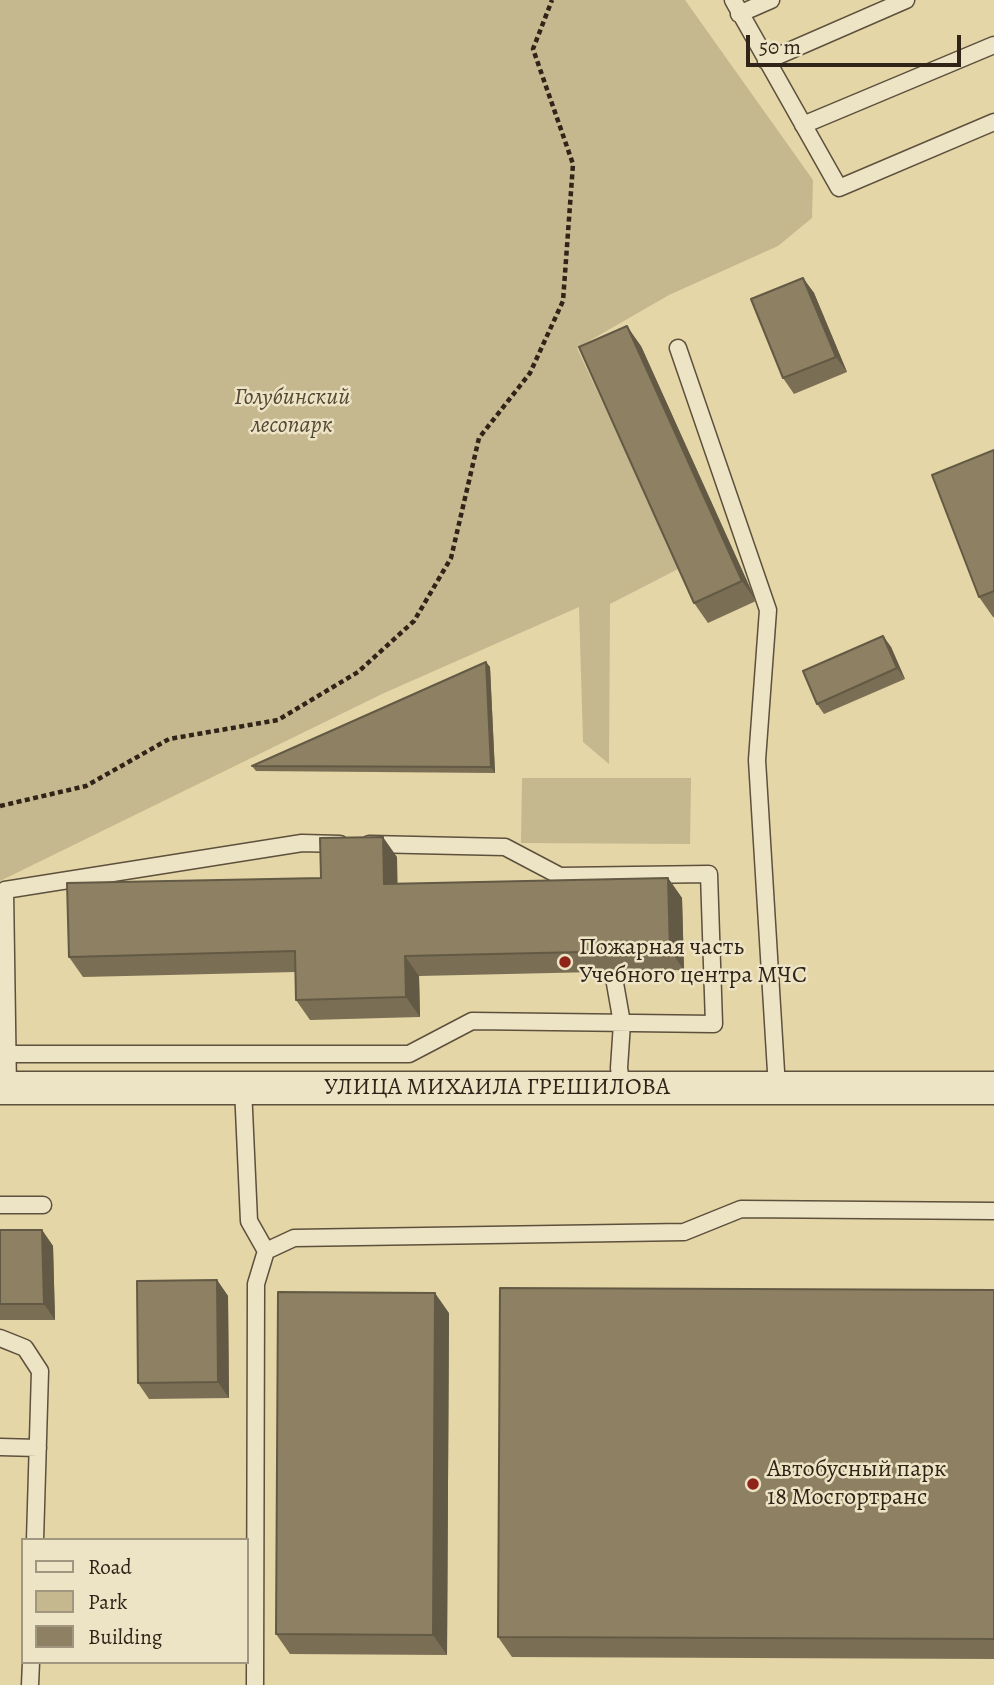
<!DOCTYPE html>
<meta charset="utf-8">
<style>
body{margin:0}
#map{position:relative;width:994px;height:1685px;overflow:hidden;background:#e4d6a7;font-family:Alegreya,serif}
canvas{display:block}
.legend{position:absolute;left:21px;top:1538px;width:228px;height:126px;box-sizing:border-box;background:#ede4c6;border:2px solid #a19780;margin:0;padding:9px 12px;list-style:none;font-size:21px;color:#302318}
.legend li{display:flex;align-items:center;gap:14px;height:35px}
.legend b{width:35px;border:2px solid #a19780}
.scale{position:absolute;left:746px;top:35px;width:215px;height:32px;box-sizing:border-box;border:4px solid #302318;border-top:0;padding-left:9px;font-size:21px;line-height:24px;white-space:nowrap;color:#302318;-webkit-text-stroke:5px #ede4c6;paint-order:stroke}
</style>
<div id="map">
<canvas width="994" height="1685"></canvas>
<ul class="legend">
<li><b style="height:9px;background:#ede4c6"></b>Road</li>
<li><b style="height:19px;background:#c5b88f"></b>Park</li>
<li><b style="height:19px;background:#8e8062"></b>Building</li>
</ul>
<div class="scale">50 m</div>
</div>
<script>
const context = document.querySelector('canvas').getContext('2d');
context.lineJoin = 'round';
function fill(path, color) { context.fillStyle = color; context.fill(path, 'evenodd'); }
function stroke(path, color, width, dash) { context.strokeStyle = color; context.lineWidth = width; context.lineCap = dash ? 'butt' : 'round'; context.setLineDash(dash || []); context.stroke(path); }
function label(font, color, halo, rows, align = 'center') {
  context.font = font + ' Alegreya,serif'; context.lineWidth = 5; context.setLineDash([]); context.textBaseline = 'middle'; context.strokeStyle = halo; context.fillStyle = color; for (const [text, x, y, turn = 0] of rows) {
    context.save(); context.translate(x, y); context.rotate((+turn || 0) * Math.PI / 180); context.textAlign = isNaN(turn) ? turn : align; if (halo) context.strokeText(text, 0, 0); context.fillText(text, 0, 0); context.restore();
  }
}
fill(new Path2D(`
 M0,0H685L813,180L812,218L778,246L669,295L577,348L680,568L610,604L609,764L583,742L579,607L382,694L0,881Z
 M522,778H691L690,844L521,843Z`), '#c5b88f');
const service = new Path2D(`
 M733,0L839,188L994,122
 M739,14L771,0
 M766,61L906,0
 M803,125L994,45
 M678,348L768,610L757,760L777,1088
 M613,972L622,1023L619,1068L622,1088
 M6,1054H409L472,1021L714,1024L709,874L560,876L505,847L369,844
 M8,1088L5,890L302,843L340,844
 M243,1088L249,1221L266,1251
 M0,1205H43
 M0,1338L25,1348L40,1371L35,1540
 M0,1447L38,1448
 M30,1685L31,1662
 M255,1685L256,1284L266,1251L294,1238L684,1232L741,1209L994,1211`);
const minor = new Path2D(`
 M0,1088H994`);
stroke(service, '#5d503c', 19);
stroke(minor, '#5d503c', 35);
stroke(new Path2D(`
 M0,806L86,786L169,739L278,720L358,672L414,621L451,558L479,438L530,373L563,301L573,164L533,49L552,0`), '#302318', 4.5, [5, 3.5]);
stroke(service, '#ede4c6', 16);
stroke(minor, '#ede4c6', 32);
fill(new Path2D(`
 M803,278L814,293L847,372L794,394L783,378Z
 M641,346L756,601L708,623L694,603Z
 M994,450V617H993L979,597Z
 M883,636L891,647L905,679L824,714L817,704Z
 M486,662L490,667L495,773L256,771L252,766Z
 M397,857V884L668,878L682,898L684,970L419,976L420,1017L310,1020L296,1000V972L83,977L69,957L321,878Z
 M0,1230H42L53,1246L55,1320H0Z
 M217,1280L228,1296L229,1398L149,1399L138,1383Z
 M994,1290V1659L512,1657L498,1637Z
 M449,1313L447,1655L290,1654L276,1634Z`), '#7a6e54');
fill(new Path2D(`
 M803,278L814,293L847,372L836,357Z
 M627,326L641,346L756,601L742,581Z
 M883,636L891,647L905,679L897,668Z
 M486,662L490,667L495,773L491,767Z
 M383,837L397,857L398,904L384,884Z
 M668,878L682,898L684,970L670,950Z
 M405,956L419,976L420,1017L406,997Z
 M42,1230L53,1246L55,1320L44,1304Z
 M217,1280L228,1296L229,1398L218,1382Z
 M435,1293L449,1313L447,1655L433,1635Z`), '#635a45');
const building = new Path2D(`
 M803,278L836,357L783,378L751,299Z
 M627,326L742,581L694,603L579,347Z
 M994,450V591L979,597L932,475Z
 M883,636L897,668L817,704L803,671Z
 M486,662L491,767L252,766Z
 M383,837L384,884L668,878L670,950L405,956L406,997L296,1000L295,951L69,957L67,883L321,878L320,838Z
 M0,1230H42L44,1304H0Z
 M217,1280L218,1382L138,1383L137,1281Z
 M500,1288L994,1290V1639L498,1637Z
 M278,1292L435,1293L433,1635L276,1634Z`);
fill(building, '#8e8062');
stroke(building, '#635a45', 2);
for (const [x, y, r, color] of [
 [565,962,7,"#8f2418"],
 [753,1484,7,"#8f2418"]
]) { const dot = new Path2D(); dot.arc(x, y, r, 0, 2 * Math.PI); context.fillStyle = color; context.fill(dot); stroke(dot, '#ede4c6', 2.5); }
label('italic 24px', '#554836', '#ede4c6', [
 ["Голубинский",292,398],
 ["лесопарк",292,426]
]);
label('24px', '#302318', '#ede4c6', [
 ["Пожарная часть",579,948],
 ["Учебного центра МЧС",579,976],
 ["Автобусный парк",767,1470],
 ["18 Мосгортранс",767,1498]
], 'left');
label('24px', '#302318', '#ede4c6', [
 ["УЛИЦА МИХАИЛА ГРЕШИЛОВА",497,1088]
]);
</script>
